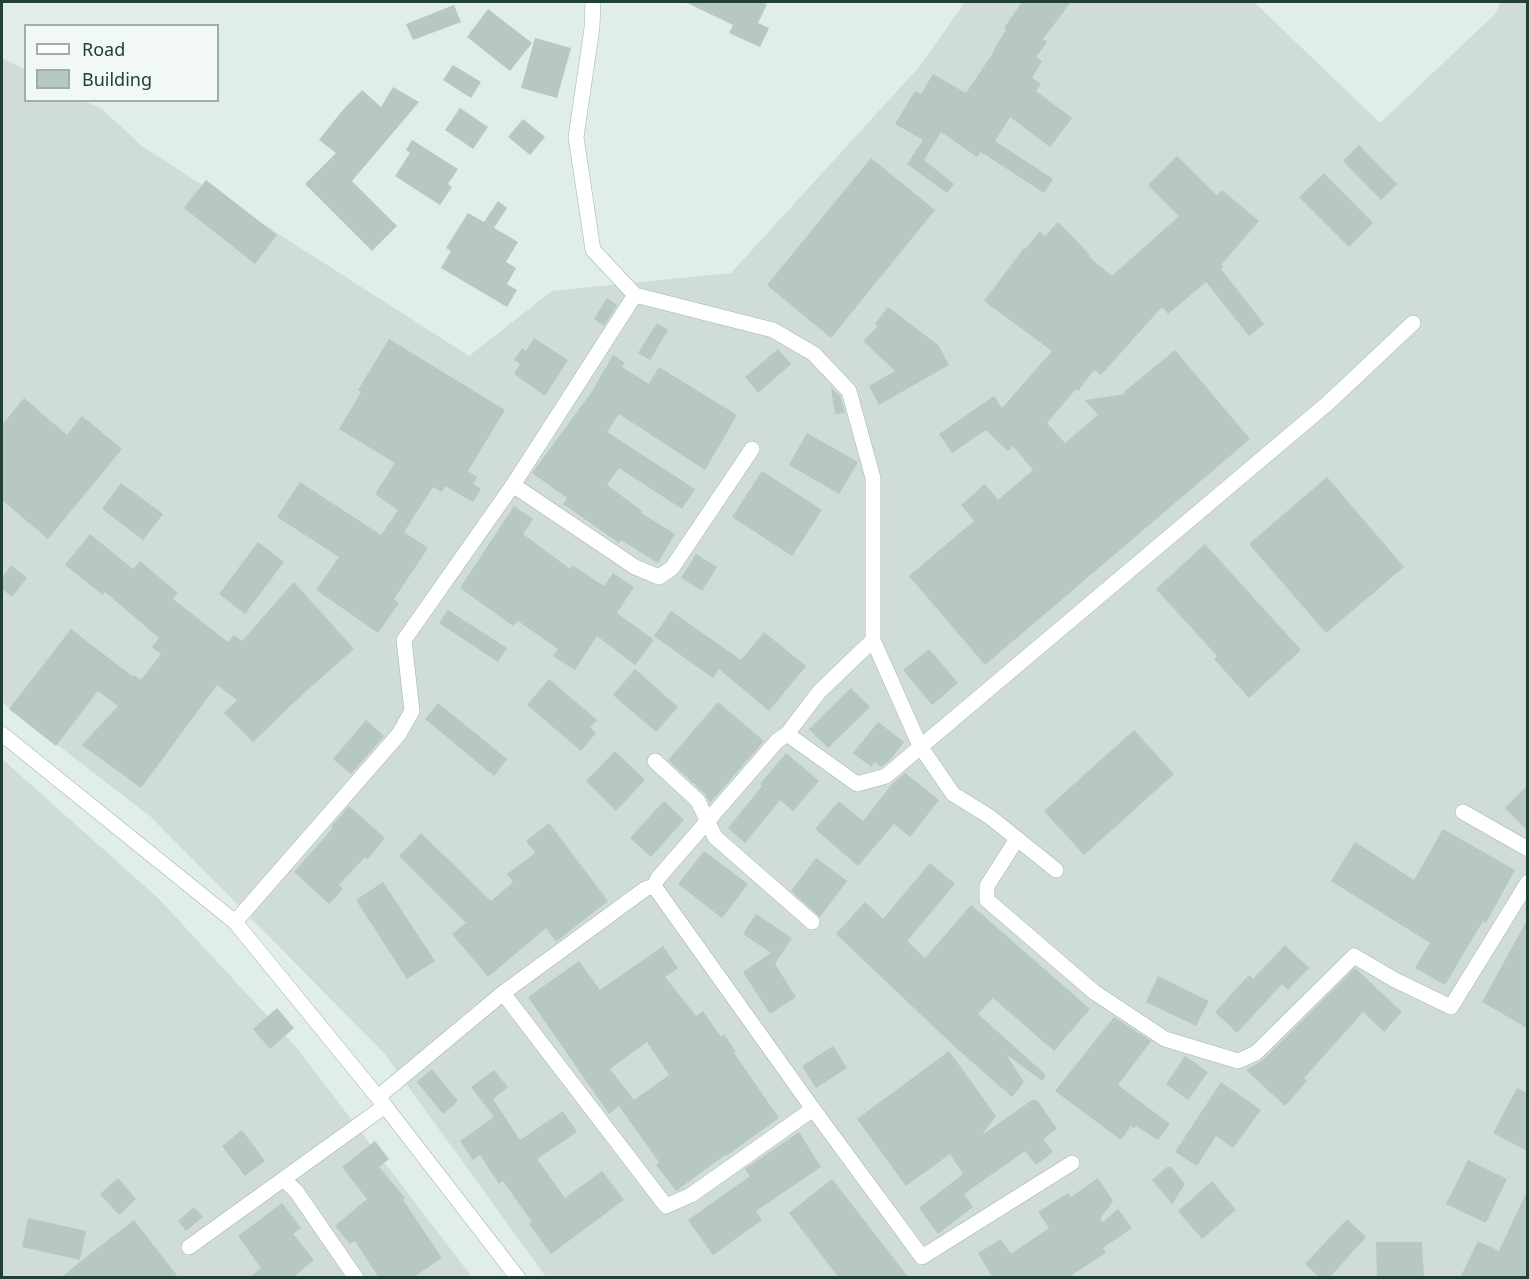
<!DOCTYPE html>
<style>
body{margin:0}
#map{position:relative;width:1529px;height:1279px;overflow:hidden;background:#e1ede7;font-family:"Noto Sans",sans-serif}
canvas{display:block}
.frame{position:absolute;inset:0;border:3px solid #203f35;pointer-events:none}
.legend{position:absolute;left:24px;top:24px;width:195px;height:78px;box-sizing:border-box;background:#f2f9f5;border:2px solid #9eafa8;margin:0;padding:8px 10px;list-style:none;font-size:18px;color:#203f35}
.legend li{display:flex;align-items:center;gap:12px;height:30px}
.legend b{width:30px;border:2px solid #9eafa8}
</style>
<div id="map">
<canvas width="1529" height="1279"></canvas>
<div class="frame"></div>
<ul class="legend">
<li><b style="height:8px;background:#fff"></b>Road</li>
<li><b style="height:16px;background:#b6c8c0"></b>Building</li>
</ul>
</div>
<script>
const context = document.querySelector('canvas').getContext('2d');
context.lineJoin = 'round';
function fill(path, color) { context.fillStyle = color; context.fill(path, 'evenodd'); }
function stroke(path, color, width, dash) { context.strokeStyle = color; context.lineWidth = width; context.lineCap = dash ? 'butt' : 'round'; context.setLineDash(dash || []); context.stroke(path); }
fill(new Path2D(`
 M965,2H1254L1380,123L1495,14L1501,2H1527V1277H546L384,1053L151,817L2,702V58L25,70L26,100L85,101L103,110L143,147L469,356L552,291L731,273L919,67Z
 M2,759L158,898L296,1047L472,1277H2Z`), '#cfddd6');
fill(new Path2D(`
 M685,2H761L767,4L758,23L769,28L760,47L729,33L733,25Z
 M1022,2H1071L1043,39L1047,42L1036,57L1042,61L1032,78L1041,84L1036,91L1072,118L1050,147L1010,117L995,141L1053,179L1044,193L981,152L977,157L941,132L924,160L954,184L947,193L907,164L923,140L895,124L915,91L921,94L933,74L966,93L995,50L994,49L1006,30L1004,28Z
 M454,5L461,22L413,40L406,24Z
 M488,9L532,43L510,71L467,37Z
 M535,38L571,48L557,98L521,88Z
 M453,65L481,82L471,98L443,80Z
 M393,87L419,102L352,181L397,226L372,251L305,184L336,153L319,140L342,111L362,90L381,107Z
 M460,108L488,127L473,149L445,130Z
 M523,119L545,137L530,155L508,137Z
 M412,140L458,169L448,184L452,187L440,205L395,176L410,153L406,150Z
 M1359,145L1397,184L1381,200L1343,161Z
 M1177,156L1217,196L1222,190L1259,221L1221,265L1223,267L1221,269L1264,324L1249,336L1206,282L1168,314L1162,307L1101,375L1094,370L1078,391L1076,389L1047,423L1065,443L1098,415L1085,400L1126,394L1124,392L1175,350L1250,439L985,665L909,576L974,521L961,505L985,484L998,500L1033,470L1013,446L1008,451L986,430L952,453L939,434L994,396L1002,408L1052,351L984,301L1024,248L1025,249L1040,231L1045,236L1058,222L1090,255L1089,257L1112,276L1179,216L1148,185Z
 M871,158L935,210L831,338L767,285Z
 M1324,173L1373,223L1349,247L1299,197Z
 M206,180L277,235L255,264L184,208Z
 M498,201L507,208L494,228L518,242L506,262L516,268L507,284L517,290L507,307L441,268L451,251L446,248L468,213L484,222Z
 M607,298L617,305L604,326L594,319Z
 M888,307L938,345L949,365L879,405L869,386L895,371L863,341L878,326L875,324Z
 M657,323L668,330L650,360L638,353Z
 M534,338L568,360L545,396L514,374L520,364L514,360L522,348L526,351Z
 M389,339L505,410L468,471L477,477L473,484L481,489L473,502L445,486L442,492L433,487L404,532L428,548L394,599L399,603L378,633L316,590L339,557L277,517L300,482L381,535L398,510L375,494L395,463L339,429L361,392L358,390Z
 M778,349L791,364L758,393L745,377Z
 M613,355L625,363L622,367L649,384L659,367L737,415L705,470L619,414L607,432L695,489L682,509L619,468L607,485L642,511L641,513L675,534L658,563L621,540L619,543L563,504L567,498L532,473L591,393Z
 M831,388L840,396L845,413L835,414Z
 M24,398L67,435L82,416L122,449L48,539L2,500V425Z
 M807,433L858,462L839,494L789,465Z
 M762,471L822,510L792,556L732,517Z
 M1327,477L1404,567L1326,633L1249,544Z
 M121,483L163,514L143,540L102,509Z
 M514,506L533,519L523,534L570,569L572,565L604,586L613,573L634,587L617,613L654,640L635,665L597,636L575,670L553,656L558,649L518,621L513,626L460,588Z
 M90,534L133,569L140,561L178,593L173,599L228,642L234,635L242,641L294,582L354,649L304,693L253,742L224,713L237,700L217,685L141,788L82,745L118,706L98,691L56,746L9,709L71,629L132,676L134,675L141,680L161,654L152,647L159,638L105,592L103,595L65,565Z
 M258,542L284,562L245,614L219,594Z
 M1205,544L1301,650L1249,698L1214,659L1217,656L1156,589Z
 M696,554L717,567L702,591L681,578Z
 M11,565L27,578L12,597L2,589V578Z
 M448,610L507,648L498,662L439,623Z
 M671,611L741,660L764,632L806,666L769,711L719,669L713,678L654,636Z
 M929,649L958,683L932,705L903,670Z
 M635,669L678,707L656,732L613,695Z
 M549,679L597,720L590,727L596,733L581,751L527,705Z
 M851,688L870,707L828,748L809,729Z
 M718,702L764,741L710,803L705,794L668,760Z
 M438,703L507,759L494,776L425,719Z
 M366,720L384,736L351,774L333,759Z
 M878,722L904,742L890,760L881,767L875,762L871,767L853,753Z
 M1134,730L1174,774L1084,855L1044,811Z
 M615,751L645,780L616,811L586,781Z
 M786,753L819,781L793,811L780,800L745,843L728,828L762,786L760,784Z
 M905,773L939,800L910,837L894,824L858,866L815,829L839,801L863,821L892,784Z
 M1527,786V830L1505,808Z
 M664,801L684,820L651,857L630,838Z
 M349,806L385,838L368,859L365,857L339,885L343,889L329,904L294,872L333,828L331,827Z
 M549,823L608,901L556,942L546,928L488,977L452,934L466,923L399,856L421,833L491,901L513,882L507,874L535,853L526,841Z
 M1443,829L1515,870L1486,923L1483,921L1445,985L1415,968L1430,943L1331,881L1355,842L1414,880Z
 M704,851L748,884L722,918L678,884Z
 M816,858L847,881L820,917L791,891Z
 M930,863L955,884L907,941L925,958L971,905L1090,1009L1054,1051L993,998L978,1014L1046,1075L1042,1081L1006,1054L1024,1082L1012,1097L955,1047L836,934L865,902L883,919Z
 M383,882L435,961L407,979L356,900Z
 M756,914L792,938L775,964L796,997L770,1014L743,972L771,953L743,934Z
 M1527,920V1028L1482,1002Z
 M1285,945L1309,968L1288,990L1282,984L1237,1033L1215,1012L1249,975L1253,979Z
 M663,946L678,968L665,977L696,1016L703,1011L721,1037L724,1034L736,1052L734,1053L779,1118L726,1156L725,1155L676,1191L656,1165L659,1162L619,1106L609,1114L528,997L579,961L600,990ZM647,1042L669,1075L634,1100L610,1069Z
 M1355,968L1402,1012L1384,1032L1363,1012L1304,1078L1307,1081L1285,1106L1246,1070L1263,1060Z
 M1158,976L1209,1001L1196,1026L1146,1002Z
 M277,1008L294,1028L270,1049L253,1029Z
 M1114,1017L1151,1041L1118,1085L1170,1124L1158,1140L1136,1126L1134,1128L1131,1126L1121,1140L1055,1091Z
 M833,1046L847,1068L816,1088L802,1066Z
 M949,1051L996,1116L982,1135L1032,1100H1037L1057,1129L1043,1139L1053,1152L1036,1165L1025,1151L964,1194L973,1207L938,1234L919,1208L963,1174L950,1154L906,1186L857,1119Z
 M1185,1056L1208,1072L1188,1100L1166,1084Z
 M432,1069L458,1101L443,1114L417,1082Z
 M494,1070L508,1087L493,1099L520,1140L563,1111L577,1132L537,1159L565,1198L602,1171L624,1200L551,1254L529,1224L532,1222L503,1181L499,1184L480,1155L473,1160L460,1141L494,1117L471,1087Z
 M1221,1082L1261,1110L1233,1148L1216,1136L1197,1166L1175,1152Z
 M1517,1088L1527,1093V1151L1493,1133Z
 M242,1130L265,1161L245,1176L222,1146Z
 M799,1132L821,1167L756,1211L762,1220L713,1255L688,1220L750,1176L745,1169Z
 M375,1141L389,1159L379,1167L405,1198L403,1200L442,1258L412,1278H379L355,1241L350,1244L335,1226L367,1199L342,1167Z
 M1468,1160L1507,1179L1486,1223L1446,1204Z
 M1167,1167H1171L1185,1184L1172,1204L1152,1180Z
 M118,1178L136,1199L119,1215L100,1194Z
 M1098,1178L1113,1201L1100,1219L1103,1222L1118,1209L1132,1228L1103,1248L1106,1253L1067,1278H993L978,1253L1001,1239L1011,1254L1049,1228L1038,1212L1068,1193L1071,1197Z
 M832,1179L885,1247L909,1278H839L789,1213Z
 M1212,1181L1236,1210L1202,1239L1178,1211Z
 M1527,1191V1278H1460L1478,1241L1499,1251Z
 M282,1203L301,1228L293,1234L314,1260L292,1278H249L261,1268L238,1236Z
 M194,1207L203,1217L186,1231L178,1221Z
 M28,1218L86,1231L80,1260L22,1247Z
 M1347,1219L1366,1237L1329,1278H1320L1305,1264Z
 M134,1220L179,1278H60L90,1254Z
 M1376,1242H1422L1424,1278H1377Z`), '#b6c8c0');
const minor = new Path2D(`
 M593,2L592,28L576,137L593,250L635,295L773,330L814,354L849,391L873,478V640L920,746L953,794L990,817L1056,870
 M513,485L635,567L659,577L672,568L752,449
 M2,734L235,922L385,1106L518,1278
 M787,734L857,784L886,776L1328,403L1413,323
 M655,761L698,801L715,837L812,922
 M1463,812L1528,849
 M1017,839L987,886V900L1094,992L1165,1039L1238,1061L1256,1053L1354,956L1395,980L1451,1007L1528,882
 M654,886L813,1109L922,1257L1072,1163
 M654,886L658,878L777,741L787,734L819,692L873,640
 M235,922L399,734L412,711L404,640L513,485L635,295
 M503,993L666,1206L691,1195L813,1109
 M378,1097L503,993L645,889L654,886
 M284,1180L296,1191L356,1278
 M189,1247L385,1106`);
stroke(minor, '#a3b5ae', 16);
stroke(minor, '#fff', 15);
</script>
